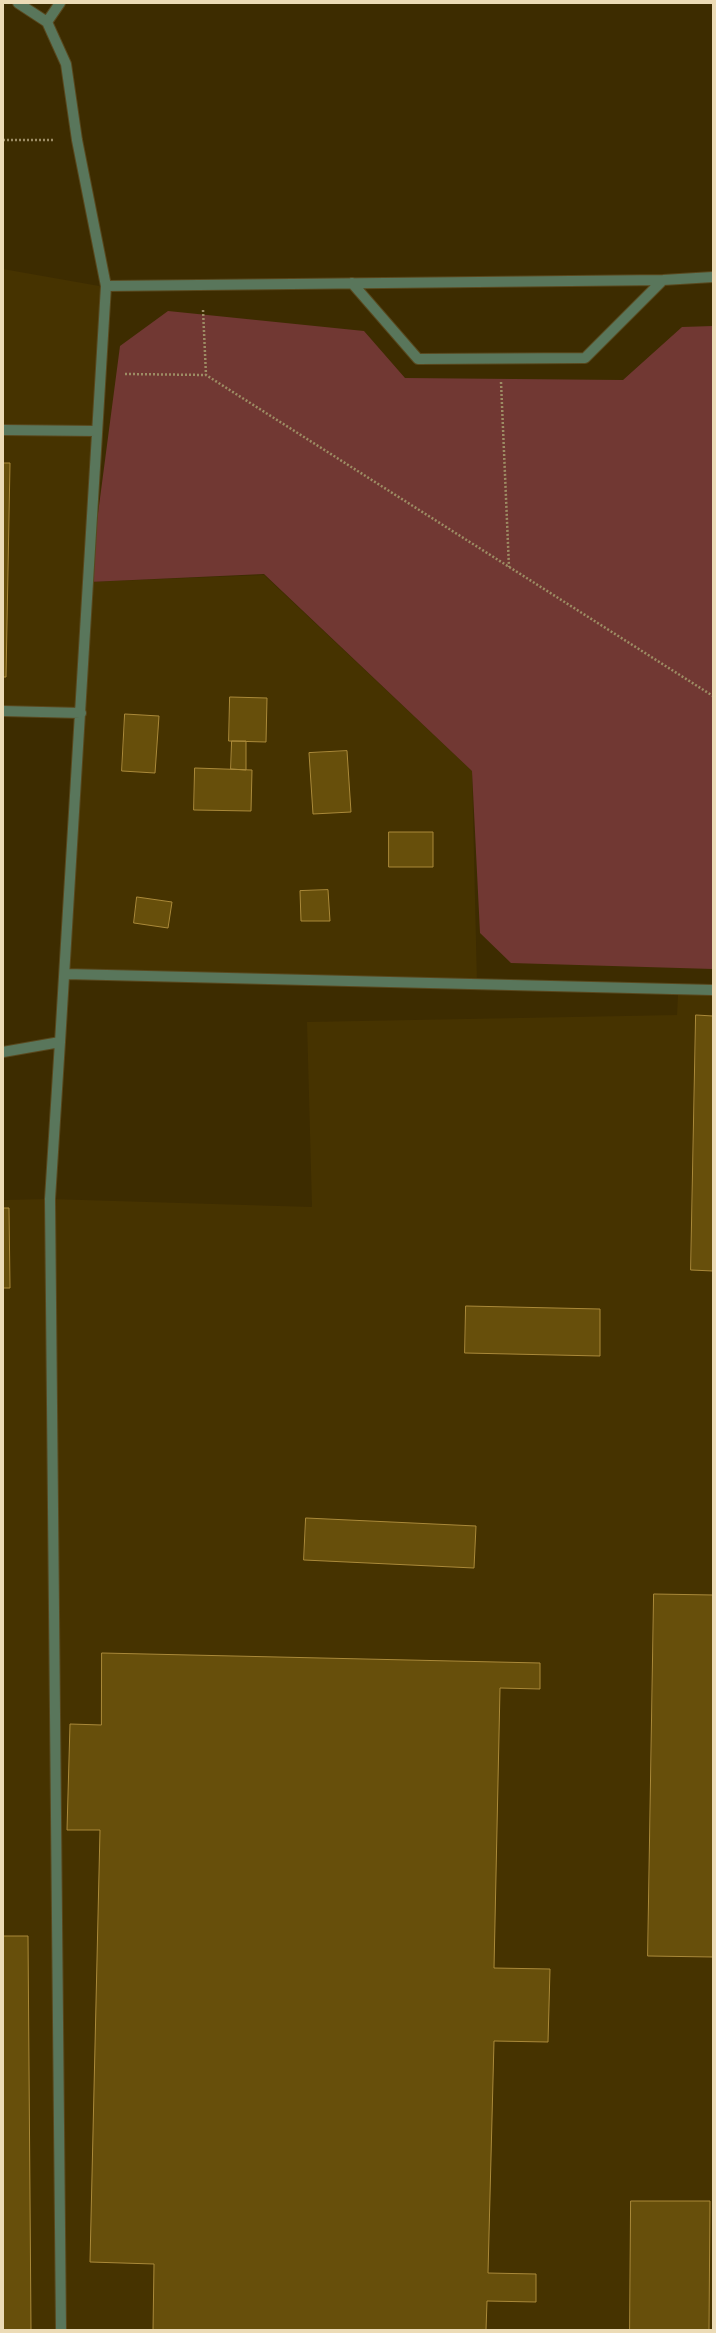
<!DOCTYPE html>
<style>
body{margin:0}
#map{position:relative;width:716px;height:2333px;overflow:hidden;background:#3d2c00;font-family:"Libre Baskerville",serif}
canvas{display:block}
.frame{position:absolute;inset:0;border:4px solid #ecdbb6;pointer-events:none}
</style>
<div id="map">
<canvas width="716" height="2333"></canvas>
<div class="frame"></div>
</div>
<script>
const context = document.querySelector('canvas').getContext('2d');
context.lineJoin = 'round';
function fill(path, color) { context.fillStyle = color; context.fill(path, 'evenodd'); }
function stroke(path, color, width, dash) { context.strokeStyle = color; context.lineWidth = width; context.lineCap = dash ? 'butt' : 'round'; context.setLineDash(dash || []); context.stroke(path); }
fill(new Path2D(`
 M3,269L105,287L80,712L3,711Z
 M264,575L472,771L477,984L66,974L89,582Z
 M678,995H713V2330H3V1200L50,1199L312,1207L307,1022L677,1015Z`), '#463300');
fill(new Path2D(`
 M168,311L364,331L405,378L623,380L682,327L713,326V969L511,963L480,933L472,771L264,574L89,582L120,346Z`), '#713833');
const building = new Path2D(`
 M3,463H10L6,677H3Z
 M230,697L267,698L266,742L229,741Z
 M125,714L159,716L155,773L122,771Z
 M232,741H246V770L231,769Z
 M347,751L351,812L313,814L309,753Z
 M195,768L252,770L251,811L194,810Z
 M389,832H433V867H389Z
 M328,890L330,921H301L300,891Z
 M137,897L172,902L168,928L134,923Z
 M696,1015L713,1016V1271L691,1270Z
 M3,1208H9L10,1288H3Z
 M466,1306L600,1309V1356L465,1353Z
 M306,1518L476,1526L474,1568L304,1560Z
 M654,1594L713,1595V1957L648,1956Z
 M102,1653L540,1663V1689L500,1688L494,1968L550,1969L548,2042L494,2041L488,2273L536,2274V2302L487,2301L486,2330H153L154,2264L90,2262L100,1830H67L70,1724L101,1725Z
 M3,1936H28L31,2330H3Z
 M631,2201H710L709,2330H630Z`);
fill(building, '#674f0b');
stroke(building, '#aa8939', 1);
const minor = new Path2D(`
 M47,22L60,3
 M352,283L418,359L585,358L663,280
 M106,286L663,280L713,277
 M3,430L97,431
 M3,711L81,713
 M66,974L713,990
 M60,1042L50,1199L61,2330
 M3,1052L60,1042L106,286L77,140L66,64L47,22L18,3`);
stroke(minor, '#59481d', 12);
stroke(new Path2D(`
 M3,140H53
 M203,310L206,375L713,696
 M125,374L206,375
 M501,382L509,567`), '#9d8c64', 2.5, [2, 2]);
stroke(minor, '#59765b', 10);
</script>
